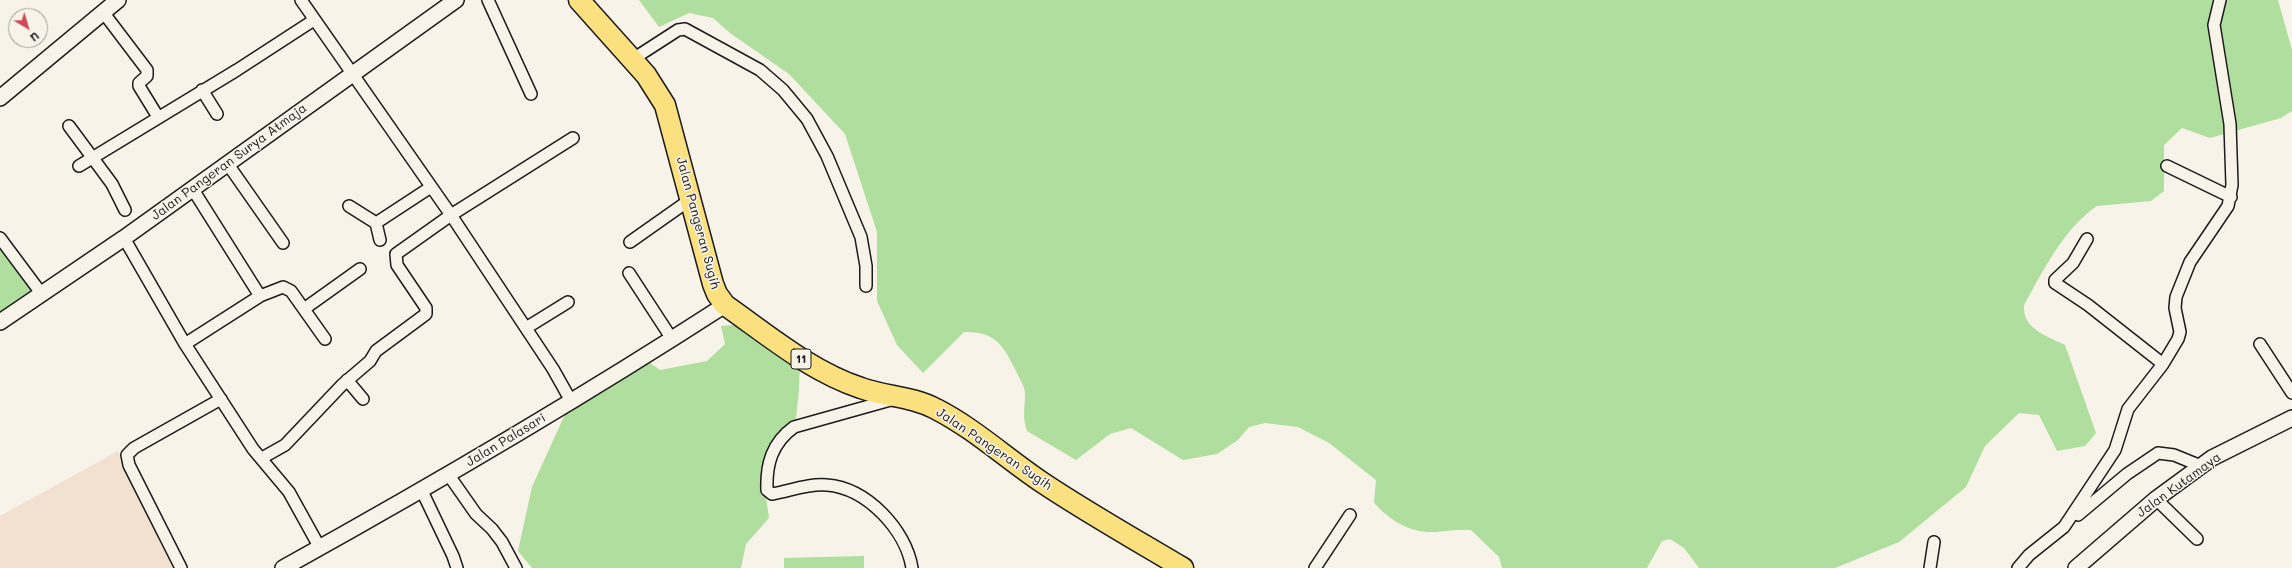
<!DOCTYPE html>
<style>
body{margin:0}
#map{position:relative;width:2292px;height:568px;overflow:hidden;background:#f7f3e8;font-family:Mali,sans-serif}
canvas{display:block}
.north{position:absolute;left:8px;top:8px;width:40px;height:40px;box-sizing:border-box;background:#f7f3e8;border:1px solid #9f9d96;border-radius:50%;rotate:142deg;font-size:11px;font-weight:700;line-height:16px;text-align:center;color:#1c1c1c}
.north::after{content:'';display:block;margin:auto;width:14px;height:18px;background:#d1495b;clip-path:polygon(50% 0,100% 100%,50% 72%,0 100%)}
</style>
<div id="map">
<canvas width="2292" height="568"></canvas>
<div class="north">U</div>
</div>
<script>
const context = document.querySelector('canvas').getContext('2d');
context.lineJoin = 'round';
function fill(path, color) { context.fillStyle = color; context.fill(path, 'evenodd'); }
function stroke(path, color, width, dash) { context.strokeStyle = color; context.lineWidth = width; context.lineCap = dash ? 'butt' : 'round'; context.setLineDash(dash || []); context.stroke(path); }
function label(font, color, halo, rows, align = 'center') {
  context.font = font + ' Mali,sans-serif'; context.lineWidth = 3; context.setLineDash([]); context.textBaseline = 'middle'; context.strokeStyle = halo; context.fillStyle = color; for (const [text, x, y, turn = 0] of rows) {
    context.save(); context.translate(x, y); context.rotate((+turn || 0) * Math.PI / 180); context.textAlign = isNaN(turn) ? turn : align; if (halo) context.strokeText(text, 0, 0); context.fillText(text, 0, 0); context.restore();
  }
}
fill(new Path2D(`
 M118,451L179,568H0V516Z`), '#f2e1d1');
fill(new Path2D(`
 M639,0H2278L2292,50V111L2281,118L2210,138L2182,128L2164,145V191L2151,201L2097,206C2064,228 2043,271 2024,305C2022,329 2047,336 2065,345L2096,433L2085,446L2057,451L2039,415L2019,413L1985,446L1966,487L1899,542L1835,568H1699L1684,548L1670,539L1662,541L1647,568H1502L1499,557L1471,530C1459,529 1448,531 1436,532C1410,533 1392,522 1374,503L1376,480L1329,443L1298,427L1265,423L1249,427L1238,440L1217,454L1183,460L1131,428L1110,434L1076,460L1027,431C1022,417 1025,408 1025,394C1025,386 1019,378 1016,371C1003,345 995,331 964,332L923,373L897,345L877,301V232L845,134L789,74L730,33L713,18L689,13L659,27Z
 M0,241L39,293L0,320Z
 M756,323L800,355L799,390L795,427L771,463L765,491L769,518L746,544L741,568H532L518,551L532,487L571,401L643,358L660,370L707,361L725,344L721,326Z
 M864,556V568H784V558Z`), '#afde9e');
const street = new Path2D(`
 M301,0L451,215L553,369L571,401
 M488,0L531,94
 M103,12L147,70V76L139,83V86L158,117
 M633,59L678,30L685,29L760,70L783,90L807,119L827,156L861,237L866,266V286
 M202,90L217,114
 M69,126L112,184L125,210
 M227,163L283,243
 M79,166L237,70L314,20
 M2167,166L2231,197
 M192,188L260,296
 M349,206L376,223L431,187
 M376,223L380,240
 M0,238L41,293
 M124,238L185,344L253,449L289,492L320,548
 M2087,239L2073,263L2055,280V283L2088,305L2163,364
 M630,242L691,199
 M629,273L672,339
 M304,309L360,269
 M526,328L568,302
 M185,344L260,296L283,287L291,291L325,339
 M2260,344L2292,393
 M347,380L363,399
 M894,399L794,427C772,443 766,464 767,490L772,494C790,491 809,483 827,485C867,488 906,530 912,568
 M262,458L285,445L342,385L370,361L376,351L426,314V308L397,265L396,254L451,215L573,138
 M448,474L476,514L492,529L502,542L516,568
 M421,489L453,556L457,568
 M2156,499L2197,539
 M2078,515L2127,474L2158,453L2174,455L2201,466
 M181,568L129,465L127,455L134,448L221,399
 M1315,568L1350,515
 M1930,568L1934,542
 M2018,568L2029,555L2064,527L2115,450L2128,409L2163,364L2178,339L2180,332L2175,308L2176,297L2190,262L2228,206L2232,185L2230,124L2214,25L2220,0`);
const secondary = new Path2D(`
 M0,98L118,0
 M0,322L124,238L456,0
 M283,568C433,485 581,398 725,305
 M2076,568L2156,499L2212,458L2292,418`);
const highway = new Path2D(`
 M579,0L646,75L665,105L713,284L717,294L725,305C768,335 810,371 861,388C886,397 912,396 936,409C975,429 1007,459 1043,483C1088,513 1136,540 1183,568`);
stroke(street, '#1c1c1c', 14);
stroke(secondary, '#1c1c1c', 18);
stroke(highway, '#1c1c1c', 23);
stroke(street, '#f7f3e8', 11);
stroke(secondary, '#f7f3e8', 15);
stroke(highway, '#fbe080', 20);
for (const [x, y, w] of [
 [801,359,20]
]) { const box = new Path2D(); box.roundRect(x - w / 2, y - 10, w, 20, 3); context.fillStyle = '#f7f3e8'; context.fill(box); stroke(box, '#1c1c1c', 1); }
label('bold 12px', '#1c1c1c', null, [
 ["11",801,359]
]);
label('13px', '#1c1c1c', '#f7f3e8', [
 ["Jalan Pangeran Surya Atmaja",229,162,-36],
 ["Jalan Pangeran Sugih",698,223,75],
 ["Jalan Palasari",506,440,-31],
 ["Jalan Pangeran Sugih",994,449,34],
 ["Jalan Kutamaya",2179,485,-36]
]);
</script>
